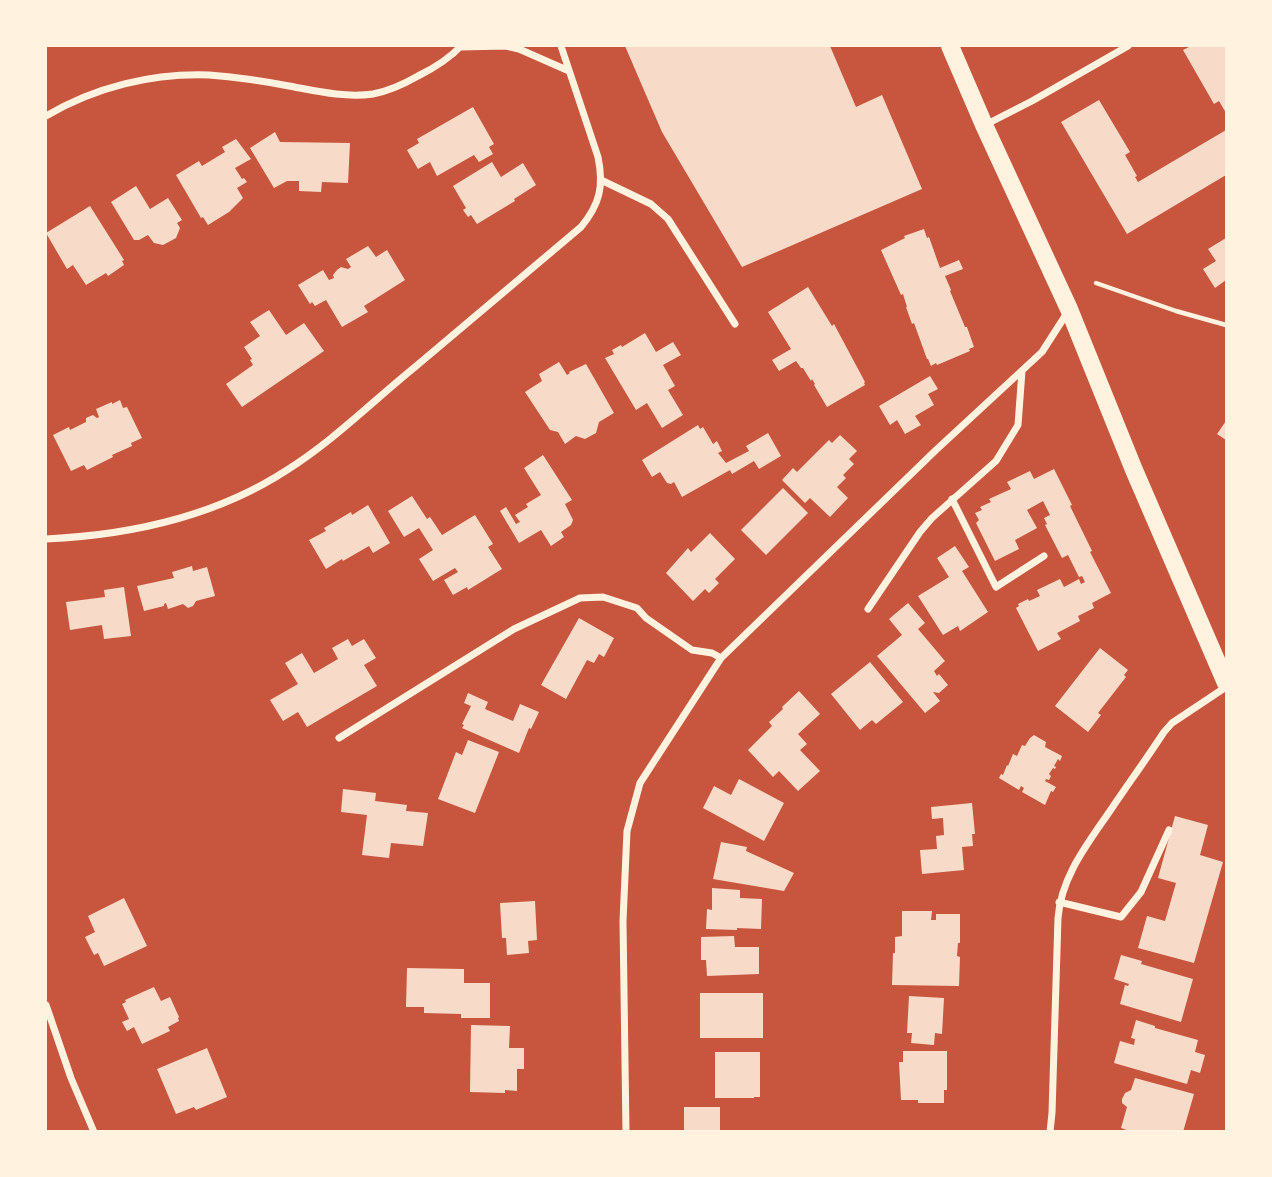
<!DOCTYPE html>
<style>
body{margin:0}
#map{position:relative;width:1272px;height:1177px;overflow:hidden;background:#c8553d;font-family:"Zilla Slab",serif}
canvas{display:block}
.frame{position:absolute;inset:0;border:47px solid #fff3e0;pointer-events:none}
</style>
<div id="map">
<canvas width="1272" height="1177"></canvas>
<div class="frame"></div>
</div>
<script>
const context = document.querySelector('canvas').getContext('2d');
context.lineJoin = 'round';
function fill(path, color) { context.fillStyle = color; context.fill(path, 'evenodd'); }
function stroke(path, color, width, dash) { context.strokeStyle = color; context.lineWidth = width; context.lineCap = dash ? 'butt' : 'round'; context.setLineDash(dash || []); context.stroke(path); }
fill(new Path2D(`
 M625,46H830L856,107L882,95L922,189L742,267L662,132Z
 M1191,46H1226V113L1219,101L1214,104L1183,50Z
 M1099,100L1130,152L1125,155L1137,176L1135,177L1138,182L1226,130V175L1127,234L1061,122Z
 M473,107L494,144L489,147L493,154L479,162L474,155L437,176L430,162L418,169L407,150L419,143L417,139Z
 M275,132L280,142L350,143L348,183L322,182L321,192L299,191V181H287L274,188L250,148Z
 M236,139L251,159L235,168L242,179L244,178L247,182L237,188L243,198L229,212L208,225L203,217L201,218L176,175L199,161L202,166L225,152L222,147Z
 M492,162L501,177L523,163L536,185L514,199L515,201L477,224L471,215L468,217L463,210L466,208L453,186Z
 M136,186L150,209L168,198L182,220L177,223L180,228L176,238L163,245L154,243L148,235L139,240H134L111,202Z
 M90,206L124,260L122,261L124,265L108,276L106,273L86,285L73,265L67,269L46,233Z
 M924,229L927,238L929,237L940,268L959,260L963,269L945,276L951,290L950,291L965,327H967L974,347L969,349L970,351L937,365L936,363L931,366L928,359H927L914,323L912,324L906,307H907L903,294L901,295L881,250L905,238L904,236Z
 M1226,238V280L1215,288L1203,269L1216,261L1208,249Z
 M368,246L376,257L387,250L405,280L364,306L368,312L342,327L326,300L315,306L312,302L310,304L298,285L323,270L329,280L334,278L333,275L337,270L341,267L348,269L351,267L346,259Z
 M808,287L832,326L834,324L865,382L864,383L865,385L827,407L814,385L815,384L812,379L811,381L803,368H801L796,361L779,371L772,360L791,349L768,312Z
 M269,310L286,335L304,323L324,351L242,407L226,384L253,365L250,360L252,359L244,347L260,336L250,322Z
 M645,333L656,352L673,342L681,355L663,365L675,386L668,390L683,415L662,428L647,403L636,410L605,358L614,354L612,350L621,345L622,347Z
 M559,362L567,375L570,373L569,372L586,364L614,413L599,422L596,433L585,439L576,436L565,444L558,432L550,430L525,392L542,381L539,374Z
 M930,376L938,389L928,394L934,405L915,416L921,425L905,434L897,420L890,425L879,406Z
 M120,400L123,408L127,407L142,438L131,443L132,446L112,455L113,457L87,470L84,465L71,471L53,435L69,427L70,430L86,422V418L93,415L97,418L99,417L96,409L112,402V404Z
 M1226,421V440L1217,434Z
 M698,425L700,429L703,427L713,444L717,441L722,451L718,453L726,463L749,451L746,446L768,433L781,456L759,469L754,461L732,474L730,470L682,497L674,482L671,484L667,483L660,472L652,477L642,460Z
 M840,435L857,451L849,459L854,464L843,475L846,478L837,487L848,498L830,517L810,498L805,503L782,480L793,468L797,472L829,440L832,443Z
 M543,455L572,500L565,504L573,520L571,525L561,532L564,537L551,546L541,530L519,543L500,511L506,507L516,524L520,522L515,515L528,507L526,504L541,495L524,468Z
 M1054,469L1072,505L1070,506L1092,551L1090,552L1111,593L1092,603L1094,608L1078,616L1080,621L1057,633L1061,639L1038,651L1016,608L1019,606L1018,604L1028,599L1029,601L1040,596L1037,590L1060,579L1064,587L1079,579L1081,584L1085,582L1082,576L1079,577L1068,555L1062,558L1045,525L1047,524L1044,518L1050,515L1043,501L1027,510L1037,528L1015,540L1019,549L995,561L976,523L979,520L975,513L982,510L980,507L991,502L989,499L1011,489L1007,482L1030,471L1034,479Z
 M783,488L808,513L766,555L741,530Z
 M412,496L427,519L430,517L442,535L475,515L493,544L488,547L502,569L468,590L467,587L453,595L444,580L458,572L455,568L433,581L419,559L433,550L419,528L404,537L388,511Z
 M368,505L390,543L373,553L369,546L343,561L342,559L326,569L309,540L326,531L324,528L351,512L352,515Z
 M710,533L735,559L715,579L719,583L709,593L705,589L693,601L666,573L688,548L691,552Z
 M955,546L969,567L962,571L988,612L960,631L958,626L943,635L918,596L949,577L937,558Z
 M192,566L193,571L207,567L215,596L196,601L193,606L188,608L183,604L168,609L166,603L164,604V606L144,611L137,586L174,578L172,572Z
 M124,587L131,636L104,639L102,625L70,630L66,602L105,597L104,590Z
 M908,603L925,623L918,629L945,661L934,671L937,676L939,674L948,685L939,693L933,692L940,701L925,713L877,656L902,635L889,619Z
 M579,618L614,638L604,657L599,654L594,663L587,660L566,699L541,685Z
 M348,639L352,646L364,639L376,658L364,665L377,686L307,727L298,712L283,721L270,700L298,684L285,663L302,653L314,673L338,659L332,648Z
 M1100,648L1128,670L1124,675L1126,677L1098,713L1101,715L1088,732L1055,706Z
 M870,662L903,702L876,724L872,720L860,730L831,694Z
 M799,691L820,714L798,734L807,744L800,750L820,771L798,791L779,771L773,777L748,750L772,726L769,722L783,709L782,707Z
 M468,693L488,702L485,709L513,721L520,704L539,712L531,729L529,728L519,753L462,728L464,725L462,724L471,706L464,703Z
 M1034,735L1046,742L1045,747L1062,756L1060,761L1058,759L1054,766L1056,767L1055,769L1053,768L1049,774L1051,776L1049,780L1046,779L1045,781L1056,787L1053,792L1051,791L1045,805L1022,792L1024,788L1021,786L1019,790L999,778L1001,774L1003,775L1007,765L1008,766L1013,754L1017,756L1022,745L1025,746L1030,738Z
 M468,740L499,752L475,813L438,799L456,752L462,755Z
 M739,779L784,803L764,841L703,808L714,786L731,795Z
 M343,789L376,793L375,801L407,805L406,811L428,813L423,846L391,843L389,858L362,855L367,815L341,812Z
 M972,803L975,834H972L973,846L962,847L964,870L922,874L920,850L937,849L936,836L944,835L943,818L932,819L931,807Z
 M1175,816L1208,825L1200,855L1223,862L1194,963L1138,948L1147,916L1165,921L1176,883L1158,878Z
 M721,842L747,847L746,851L794,873L784,891L713,879Z
 M712,888L740,890V898L762,899L761,929L737,928V930L706,929L707,909L712,910Z
 M124,898L147,946L104,966L98,953L94,955L85,937L95,932L88,916Z
 M535,901L537,940L528,941L529,953L507,955L506,938H502L500,903Z
 M902,911H932L931,920H936V914H960V943H958L957,956L960,957L959,986L892,985L893,953H895V937L902,936Z
 M734,936L735,947H759V974L707,976L706,960H701V937Z
 M1121,955L1142,961L1141,964L1193,979L1181,1022L1120,1004L1125,985L1128,986L1129,984L1114,979Z
 M407,968L464,969V983H490V1018H461V1014L424,1013V1007H406Z
 M154,987L161,1001L170,997L179,1017L178,1018L179,1021L168,1027L170,1031L142,1044L134,1027L127,1031L122,1022L129,1019L122,1004L126,1002L125,1000Z
 M700,993H763V1038H700Z
 M909,996L944,998L942,1034L935,1033L934,1045L911,1043L912,1033H907Z
 M1136,1020L1155,1026V1028L1198,1040L1195,1052L1205,1055L1200,1073L1191,1070L1187,1084L1114,1063L1120,1041L1134,1045L1135,1039L1131,1038Z
 M471,1025L510,1026L509,1048H524V1069H517V1091L505,1090V1093L470,1092Z
 M207,1048L227,1097L196,1110L194,1107L176,1114L157,1069Z
 M903,1051H947V1090H944V1103H918V1100H901L899,1062H903Z
 M715,1052H760V1097H754V1098H715Z
 M1135,1078L1194,1094L1183,1132H1132L1121,1128L1127,1107L1122,1103V1099L1125,1093L1131,1090Z
 M684,1107H720V1132H684Z`), '#f7dbc8');
stroke(new Path2D(`
 M1096,283L1176,311L1226,325`), '#fff3e0', 4.5);
stroke(new Path2D(`
 M460,47L506,46L519,49L569,71
 M46,116C95,87 152,73 209,75C235,77 263,81 289,86C316,91 345,98 373,94C389,91 404,84 418,76C434,68 449,59 461,46
 M985,125L1032,101L1128,46
 M601,180L651,204L668,219L735,324
 M952,499L996,587L1044,556
 M46,539C131,535 215,517 287,470C333,441 373,401 415,367C470,320 526,274 581,227C600,204 604,186 598,157L561,46
 M868,609L920,532L932,518L996,461L1018,425L1022,371
 M339,738L514,629L580,598L603,597L637,608L646,618L692,650L712,653L721,658
 M1059,902L1121,917L1141,892L1169,830
 M46,1005L71,1078L94,1132
 M626,1132L623,921L627,831L640,783L721,658L936,450L1042,352L1067,313
 M1050,1132L1052,1113L1058,918C1061,876 1089,842 1112,808C1129,783 1147,758 1164,732L1172,723L1226,687`), '#fff3e0', 7);
stroke(new Path2D(`
 M950,46L984,125L1069,309L1134,470L1226,683`), '#fff3e0', 18);
</script>
